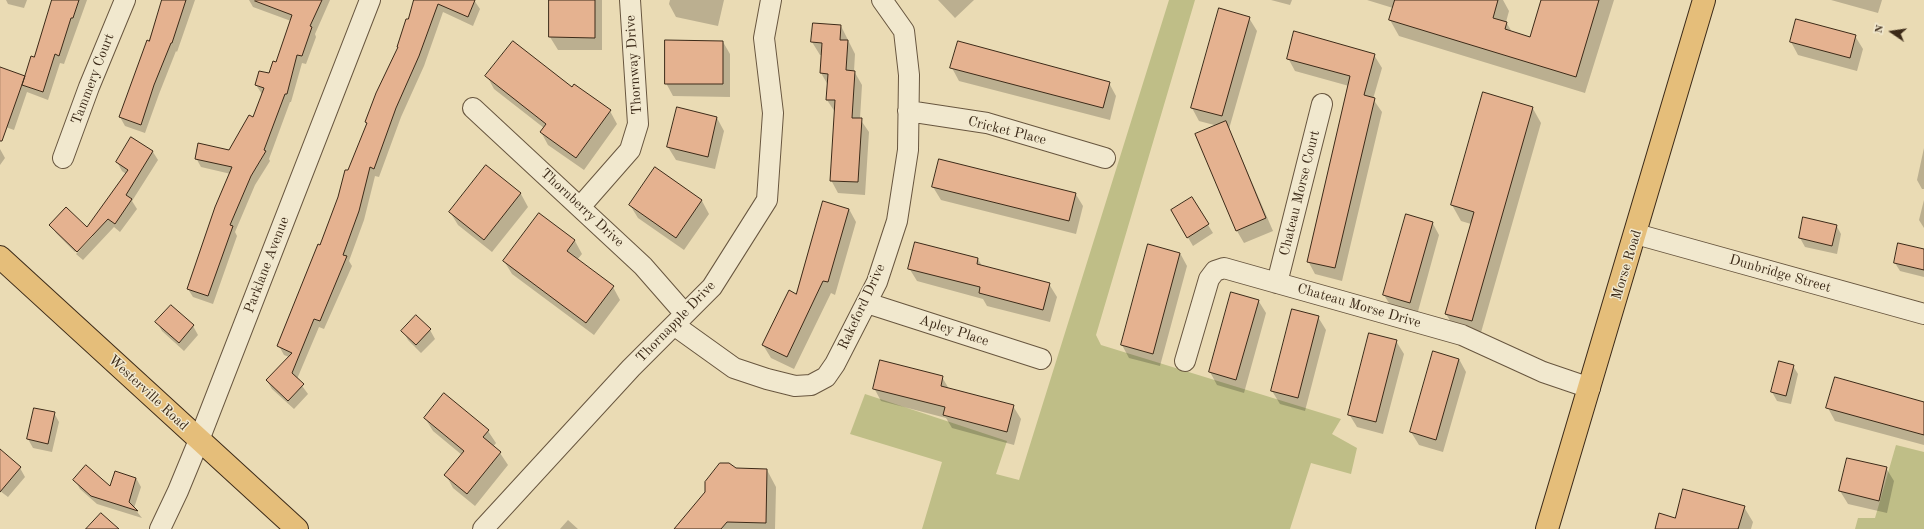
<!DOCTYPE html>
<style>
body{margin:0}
#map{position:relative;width:1924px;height:529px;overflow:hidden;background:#eadbb4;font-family:"Old Standard TT",serif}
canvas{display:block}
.north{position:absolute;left:1872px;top:12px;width:40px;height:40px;-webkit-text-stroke:3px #f1e8ce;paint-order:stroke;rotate:283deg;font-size:11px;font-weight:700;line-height:16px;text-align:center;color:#3c2a18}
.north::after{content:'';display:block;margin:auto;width:14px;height:18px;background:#3c2a18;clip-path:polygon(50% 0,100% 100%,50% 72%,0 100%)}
</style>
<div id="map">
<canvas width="1924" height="529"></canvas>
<div class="north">N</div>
</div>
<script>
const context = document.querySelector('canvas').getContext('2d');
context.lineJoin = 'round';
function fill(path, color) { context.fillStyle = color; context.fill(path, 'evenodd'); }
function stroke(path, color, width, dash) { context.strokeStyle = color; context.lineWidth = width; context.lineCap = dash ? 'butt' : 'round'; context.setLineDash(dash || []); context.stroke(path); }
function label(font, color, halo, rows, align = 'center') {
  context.font = font + ' "Old Standard TT",serif'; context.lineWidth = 3; context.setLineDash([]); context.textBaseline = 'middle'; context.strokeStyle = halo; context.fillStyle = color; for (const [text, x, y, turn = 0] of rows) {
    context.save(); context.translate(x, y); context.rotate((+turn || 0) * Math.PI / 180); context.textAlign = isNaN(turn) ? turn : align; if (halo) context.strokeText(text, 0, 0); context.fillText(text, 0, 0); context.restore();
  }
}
fill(new Path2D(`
 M1169,0H1195L1096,335L1101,345L1341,419L1332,434L1357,448L1351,474L1311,463L1290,529H922L942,462L850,434L865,394L1007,441L996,474L1019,480Z
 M1896,445L1924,452V529H1855L1858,518H1875Z`), '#bfbe87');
fill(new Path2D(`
 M6,0H27L24,8L8,4Z
 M53,0H87L64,64L60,63L48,100L27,92L14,130L0,125V79L25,78L35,59Z
 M164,0H195L177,52L176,51L159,94L145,133L125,126L120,117Z
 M249,0H330L315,34L316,37L306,64L302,63L291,102H290L269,159L270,161L255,185L235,232L237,236L213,304L193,297L188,289L231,174L201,167L196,158L229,151L254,118L262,94L256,85L260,72L270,75L276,63L291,21L253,7Z
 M415,0H474L480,9L473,26L443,12L424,66L401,117L379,177L375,176L364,220L349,261L352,266L324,329L319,327L297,379L308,394L294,409L272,389L267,381L289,357L284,355L279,346L321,246L368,125L366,122L399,48Z
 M550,0H602V50H558L550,37Z
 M670,0H724L718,26L676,17L669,4Z
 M938,0H974L955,18Z
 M1271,0H1292L1290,5Z
 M1367,0H1503L1509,11L1506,22L1512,32L1531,38L1543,0H1614L1585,93L1399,36L1390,20L1393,8Z
 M1831,0H1882L1878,13Z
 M1249,18L1257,31L1229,129L1273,231L1244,243L1237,231L1218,126L1199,121L1192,108Z
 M841,26L855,54L854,71L862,85L860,119L869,132L865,195L838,193L831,180L835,112L827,100L828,85L821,73L822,55H820L812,42Z
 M1855,36L1863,49L1857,71L1798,55L1791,42Z
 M723,42L730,54V97L673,96L666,83Z
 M1374,55L1382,68L1373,99L1382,112L1342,281L1315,274L1308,261L1349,86L1295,71L1288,58Z
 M952,68L1109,83L1116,96L1110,120L959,81Z
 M487,76L572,89L610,111L617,124L584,170L548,145L541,132L544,128L494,89Z
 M1532,107L1541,123L1480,336L1455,329L1446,314L1471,224L1461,221L1452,205Z
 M717,118L724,131L715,169L676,160L668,147Z
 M132,139L153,152L158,160L132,201L137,209L120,232L114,227L83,260L76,254L93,236L92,235L75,252L56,233L51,225L87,229L126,174L122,171L117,162Z
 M1924,148V189H1922L1917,180Z
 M0,149L5,158L0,165Z
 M486,167L521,194L528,207L492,252L458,225L450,212Z
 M655,169L702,201L709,214L684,250L638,218L630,205Z
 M933,187L1075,193L1083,206L1076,234L941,200Z
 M1924,200V228L1919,220Z
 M849,209L856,222L835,295L831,293L794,369L771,358L763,345L797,295Z
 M539,214L575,241L582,254L577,260L613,287L620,300L594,335L512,274L504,261Z
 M1177,219L1208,225L1213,233L1193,246Z
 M1432,222L1439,235L1417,315L1392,308L1384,295Z
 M1836,225L1841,234L1837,254L1805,247L1800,238Z
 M1924,250V277L1900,271L1895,263Z
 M1180,253L1187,266L1160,366L1129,358L1122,345Z
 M978,259L982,266L1049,284L1057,297L1050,322L987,306L983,299L917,281L909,268Z
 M1232,293L1258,300L1266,313L1244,393L1217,385L1210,372Z
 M1318,317L1326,330L1305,411L1280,404L1272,391Z
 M157,322L193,326L198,335L184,351L162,331Z
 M430,330L435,339L421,353L408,340L403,331Z
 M1396,341L1404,354L1383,434L1357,427L1349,414Z
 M1459,359L1466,372L1443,452L1419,445L1411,432Z
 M1779,362L1793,366L1798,374L1791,404L1777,401L1772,392Z
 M942,377L949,389L1013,406L1021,419L1014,445L952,428L946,418L881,401L874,388Z
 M1924,403V445L1835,421L1828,408Z
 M54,413L59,422L52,452L33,448L28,439Z
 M425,418L488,431L496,443L493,447L500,453L508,465L475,506L453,488L446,475L462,455L433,431Z
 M5,455L20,468L25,477L8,497L0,491V460Z
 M1886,468L1894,481L1887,513L1848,504L1840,491Z
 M735,469L767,470L776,487L775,529H675Z
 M136,478L141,487L134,508L142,518L97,504L80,489L75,480L111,488Z
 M1744,507L1753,522L1751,529H1656L1676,519Z
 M568,520L578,529H560Z`), '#0003');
const building = new Path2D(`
 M52,0H79L73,18H71L59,56L55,54L43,92L22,85L31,56L34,57Z
 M162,0H186L172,43H171L154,85L141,125L119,117L147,40L149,41Z
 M256,0H322L310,26L312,27L302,56L297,55L287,94H285L264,150L266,151L251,176L230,225L233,226L208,296L187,289L215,207L232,167L195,159L198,143L229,150L249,115L253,117L264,88L255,85L259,71L269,73L273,61L276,62L292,15L255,1Z
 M414,0H475L468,17L438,4L419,56L396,108L374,169L370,167L359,211L343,255L347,256L320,321L314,319L292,373L304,384L288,401L266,380L292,353L277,346L318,244L320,245L338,197L345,170H348L367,123L365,122L376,93L398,47H397L406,19H408Z
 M549,0H595V38L549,37Z
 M1395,0H1498L1493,18L1507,22L1505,29L1530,37L1541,0H1599L1576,77L1389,20Z
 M1219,8L1250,17L1222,116L1191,108Z
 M1796,19L1856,35L1850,58L1790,42Z
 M813,23L841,25L840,40H848L846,70L855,71L852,118H862L858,182L830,181L835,100H826L828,74L820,73L822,43L811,42Z
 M1294,31L1375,54L1364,95L1375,98L1335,268L1307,262L1350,76L1287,59Z
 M665,40L723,41V84H665Z
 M513,41L572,87L574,84L611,110L576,158L540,132L546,124L485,76Z
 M958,41L1110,82L1103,108L950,68Z
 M0,67L25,76L2,141H0Z
 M1483,92L1533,107L1472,321L1445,314L1474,212L1451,205Z
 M677,107L717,117L708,157L667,147Z
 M1226,121L1266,218L1236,231L1195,134Z
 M131,137L153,151L126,195L132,199L115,224L108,219L77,252L49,225L66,207L87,227L128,170L116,162Z
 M939,159L1076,193L1069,221L932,187Z
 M486,165L521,193L484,240L449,212Z
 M655,167L702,200L676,238L629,205Z
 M1192,197L1209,224L1187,238L1171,210Z
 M823,201L849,209L828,282L823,281L787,357L762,345L789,290L796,294Z
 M539,213L575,240L567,251L614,286L586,323L503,261Z
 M1406,214L1433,222L1410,303L1383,295Z
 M1803,217L1837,225L1832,246L1799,238Z
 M915,242L978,258L977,264L1050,283L1043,310L979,293L980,287L908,269Z
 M1898,243L1924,249V270L1894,263Z
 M1148,244L1180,253L1153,354L1121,345Z
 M1231,292L1259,300L1236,380L1209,372Z
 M171,305L194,325L179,343L155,322Z
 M1292,309L1319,316L1298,398L1271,391Z
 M416,315L431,329L416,345L401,331Z
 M1369,333L1397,340L1376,422L1348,415Z
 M1433,351L1459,359L1436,440L1410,432Z
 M880,360L943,376L941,386L1014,405L1007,432L943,415L945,407L873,389Z
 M1779,361L1794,365L1786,396L1771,392Z
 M1835,377L1924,402V435L1826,408Z
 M444,393L489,430L483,437L501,452L467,494L444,475L464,451L424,418Z
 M34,408L55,412L48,444L27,439Z
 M0,449L21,467L0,492Z
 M1847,458L1887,467L1879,501L1839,491Z
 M720,463H729L736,468L767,469L766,523L727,522L721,529H674L705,492V482Z
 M86,465L110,486L115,471L136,478L129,502L138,511L91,496L73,480Z
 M1683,489L1745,506L1738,529H1655L1659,513L1675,518Z
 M101,513L119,529H86Z`);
fill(building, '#e5b290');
stroke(building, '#3c2a18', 1);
const minor = new Path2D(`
 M473,108L643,266L685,314
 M908,111L987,123L1105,158
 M63,158L89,87L125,0
 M580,207L630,150L638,124L630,0
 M1636,234L1924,314
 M1277,283L1322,104
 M867,303L1041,359
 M674,325L734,368L767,379L795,386L811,385L826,377L835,364L877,282L897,221L908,150L909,75L904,31L882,0
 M1185,361L1209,279L1215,271L1224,268L1462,335L1543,372L1590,388
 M160,529L178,491L199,440L370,0
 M483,529L631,368L712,287L767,200L773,113L764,38L771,0`);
const major = new Path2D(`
 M0,257L297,529
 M1547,529L1704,0`);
stroke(minor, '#68563f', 22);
stroke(major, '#3c2a18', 24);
stroke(minor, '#f1e8ce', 20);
stroke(major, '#e5be7a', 22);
label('14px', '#3c2a18', '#f1e8ce', [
 ["Thornway Drive",634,65,-94],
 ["Tammery Court",93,79,-69],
 ["Cricket Place",1007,131,14],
 ["Chateau Morse Court",1300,193,-76],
 ["Thornberry Drive",582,208,43],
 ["Parklane Avenue",267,265,-69],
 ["Morse Road",1627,265,-73],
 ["Dunbridge Street",1780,274,16],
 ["Chateau Morse Drive",1359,306,16],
 ["Rakeford Drive",862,307,-65],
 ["Thornapple Drive",676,322,-46],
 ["Apley Place",954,331,18],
 ["Westerville Road",148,393,43]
]);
</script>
